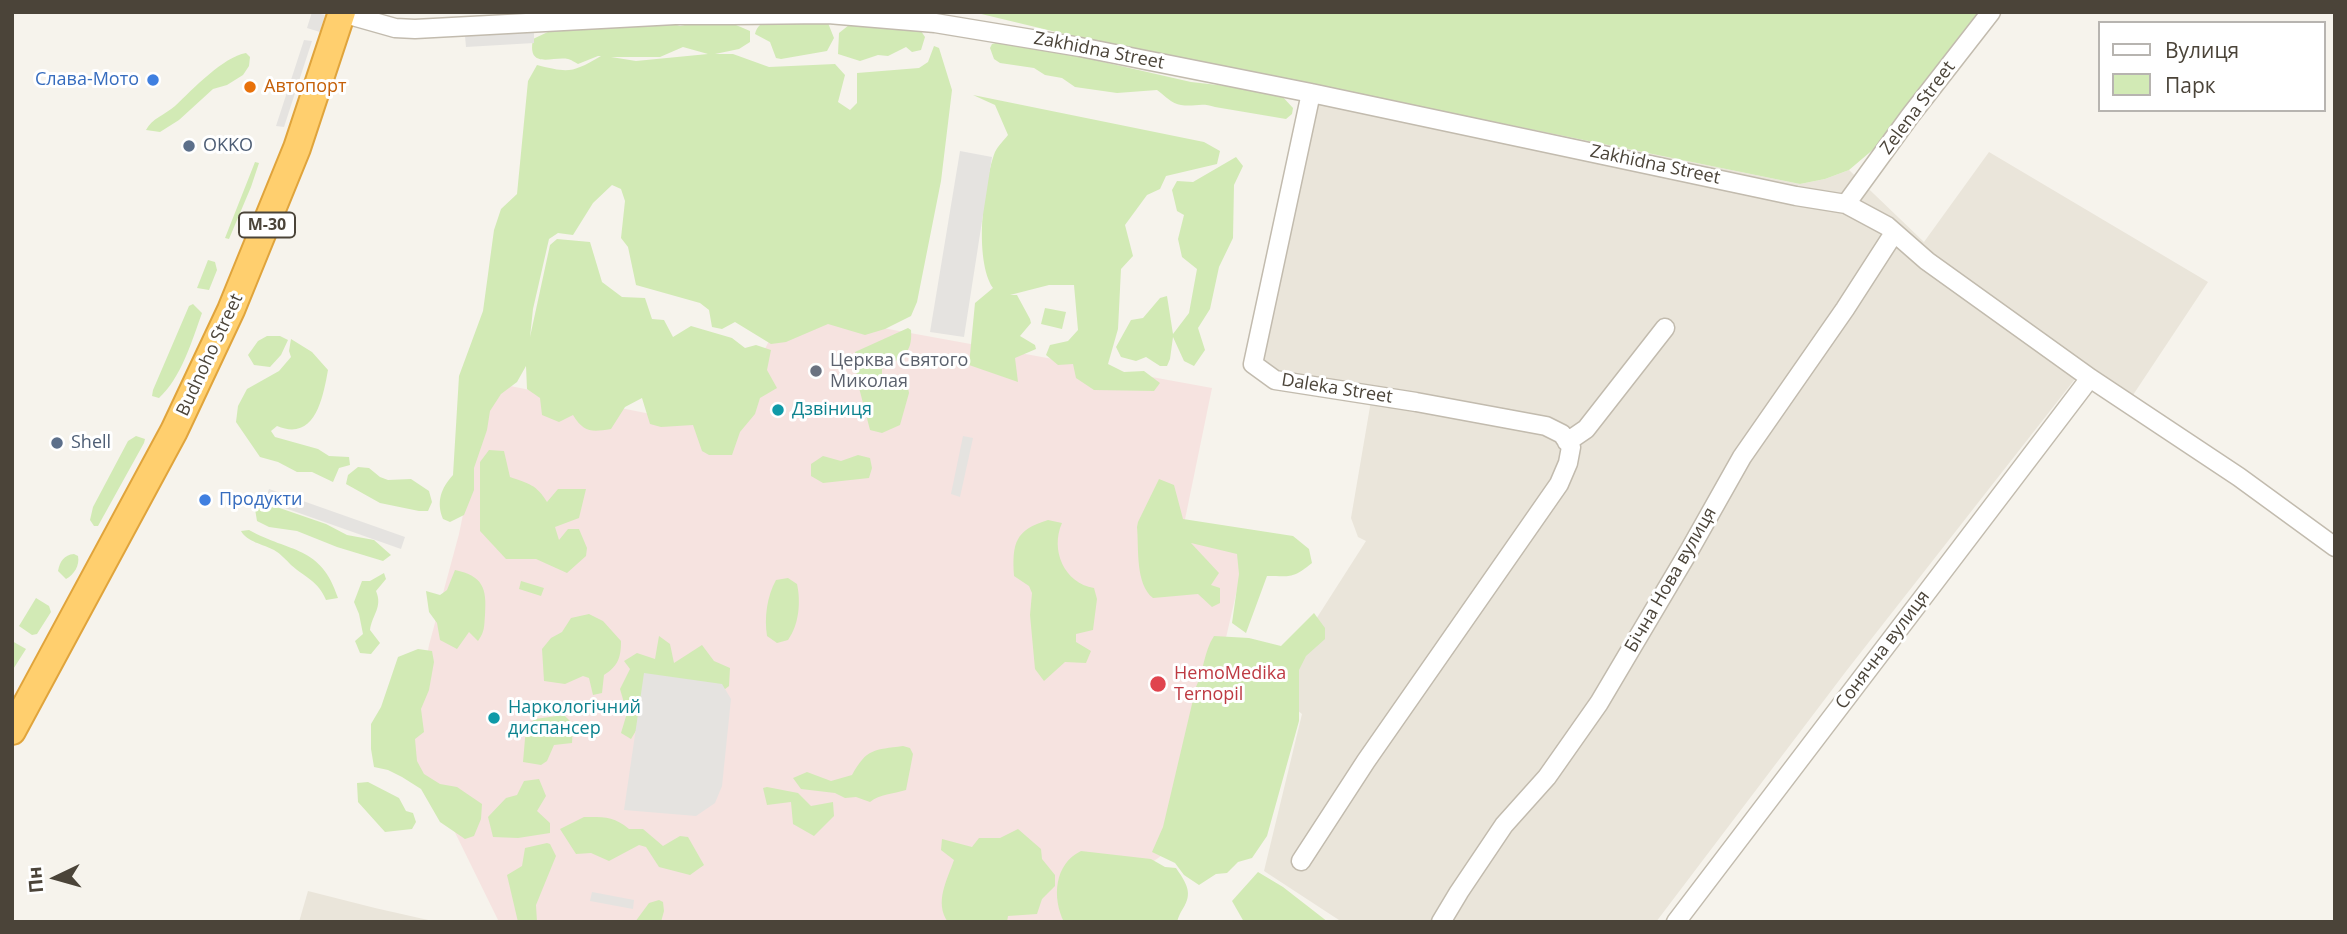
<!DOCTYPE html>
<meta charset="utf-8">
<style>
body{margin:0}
#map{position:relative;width:2347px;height:934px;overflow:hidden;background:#f6f3ec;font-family:"Open Sans",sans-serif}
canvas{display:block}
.frame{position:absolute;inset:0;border:14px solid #4b4439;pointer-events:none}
.legend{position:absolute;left:2098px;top:21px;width:228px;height:91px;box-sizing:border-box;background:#fff;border:2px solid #b7b4b0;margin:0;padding:9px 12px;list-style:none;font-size:21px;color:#4b4439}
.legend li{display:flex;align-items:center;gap:14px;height:35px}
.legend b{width:35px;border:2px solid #b7b4b0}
.north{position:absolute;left:21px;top:843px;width:70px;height:70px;-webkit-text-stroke:5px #fff;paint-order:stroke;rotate:265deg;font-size:19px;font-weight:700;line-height:28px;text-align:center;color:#4b4439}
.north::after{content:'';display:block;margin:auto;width:24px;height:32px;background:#4b4439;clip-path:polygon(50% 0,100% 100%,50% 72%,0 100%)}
</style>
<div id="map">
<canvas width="2347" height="934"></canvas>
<div class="frame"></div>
<ul class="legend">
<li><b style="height:9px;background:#fff"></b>Вулиця</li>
<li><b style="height:19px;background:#d2eab5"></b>Парк</li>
</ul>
<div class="north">Пн</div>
</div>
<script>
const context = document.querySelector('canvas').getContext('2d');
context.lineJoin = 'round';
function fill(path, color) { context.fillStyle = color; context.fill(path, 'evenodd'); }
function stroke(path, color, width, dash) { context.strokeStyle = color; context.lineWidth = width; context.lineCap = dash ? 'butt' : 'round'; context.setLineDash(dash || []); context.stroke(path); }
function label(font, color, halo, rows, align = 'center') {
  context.font = font + ' "Open Sans",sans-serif'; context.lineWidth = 6; context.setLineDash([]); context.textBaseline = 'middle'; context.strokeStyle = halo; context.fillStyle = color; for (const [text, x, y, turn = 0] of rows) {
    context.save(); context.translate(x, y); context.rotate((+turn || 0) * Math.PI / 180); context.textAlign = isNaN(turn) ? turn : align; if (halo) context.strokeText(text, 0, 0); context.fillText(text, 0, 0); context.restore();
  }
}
fill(new Path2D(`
 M1305,83L1800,184L1825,179L1849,170L1924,242L1989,152L2208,282L2133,395L2086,365L1847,670L1656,922H1342L1264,871L1302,714L1273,691L1295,652L1366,541L1358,537L1351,518L1372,395L1275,380L1253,364Z
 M308,891L375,908L437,922H299Z`), '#eae5da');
fill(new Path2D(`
 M784,310L1212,388L1183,529L1247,546L1179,843L1069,922H499L442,806L406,774L429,645L459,534L490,382L726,429Z`), '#f6e3e0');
fill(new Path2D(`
 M973,12H1978L1882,142L1849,170L1825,179L1800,184L1077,37Z
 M653,17L680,26L715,19L729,22L750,31V42L739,49L715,54H733L769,67L835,64L845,75L838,102L850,110L857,103V73L919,68L928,62L934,46L939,48L952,90L941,181L917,302L911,316L885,329L865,335L828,324L786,342L771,344L735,322L722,329L712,327L709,310L700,303L636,285L628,247L621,238L625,201L621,189L612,185L593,203L573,235L558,233L549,239L533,309L530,337L550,245L557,239L590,242L602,282L622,297L645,298L652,319L664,320L673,337L691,326L732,338L745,348L756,345L771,350L767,370L777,388L760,398L755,414L740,432L732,455H709L702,451L693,425L661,427L650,424L642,398L625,407L611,429C592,432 584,433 573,415L559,422L542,415L540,398L527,389L526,366L517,382L501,394L490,411L487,430L474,468V490L464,515L450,522L443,519C436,502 441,488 453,475L459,376L483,311L494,230L501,209L517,194L528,81L537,65C569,73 572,73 601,56H598L578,64C576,63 570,59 568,59C552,56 527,70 533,39L569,22ZM683,47L708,54L636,61L611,57H660Z
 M790,18L828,23L834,38L827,51L781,59L776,58L770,42L755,34C759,18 775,20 790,18Z
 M849,25H903L919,28L925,37L921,50L912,52L906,47L888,56L878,55L860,61L838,54L839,33Z
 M1000,42L1077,56L1191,82L1271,91L1281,95L1293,108L1292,114L1286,119L1215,107C1201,102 1195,107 1181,105C1172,104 1164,95 1157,90L1117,93L1075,87L1062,78L1045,75L1034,68L1000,63L994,59L990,48L992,44Z
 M246,53L250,57L249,66L243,75L227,85L213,89L179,120L160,132L146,130C152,118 165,115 175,106C193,89 223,57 246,53Z
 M973,95L1204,142L1220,151L1217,164L1166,176L1160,189L1147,195L1125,225L1133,256L1121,269L1118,329L1108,364L1124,372L1144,371L1160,383L1154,391L1094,390L1076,378L1073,364L1058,365L1046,355L1050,345L1068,341L1078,330L1074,285H1049L1010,295H1017L1030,319L1031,323L1020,336L1035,345L1036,349L1015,358L1018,382L969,365L975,303L993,288C974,259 983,184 995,152C998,146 1004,140 1008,135L995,105Z
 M1236,157L1243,166L1234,185L1233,238L1219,267L1210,309L1198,328L1205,350L1194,366L1184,361L1173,337L1170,359L1167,366H1160L1146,357L1136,361L1121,357L1116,347L1131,320L1143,318L1160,298L1167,296L1173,334L1189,313L1197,269L1182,257L1178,239L1184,215L1177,211L1172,190L1177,181L1193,182Z
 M255,162L259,163L251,187L229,239L225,238Z
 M208,260L215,262L217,270L209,290L197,288Z
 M193,304L202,313C192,341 181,378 159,398L152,396L153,390L189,306Z
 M1045,308L1066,312L1062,329L1041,324Z
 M908,328L911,330C913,355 901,357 882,369V376L906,378L909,393L900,425L882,433L870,430L857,380L855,352Z
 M267,336H280L288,340L281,355L270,367L254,365L248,355L258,341Z
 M291,339L312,352L328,370C323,398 315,442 277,426L271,431L275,437L318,449L329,456L349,457L350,465L339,468L333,482L312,472H297L278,462L260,457L236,422L238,406L247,389L279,371L291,357L289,351Z
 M136,436L145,439L144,443L98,526H94L90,520L93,507L128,441Z
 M489,450L504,451L510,477C529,484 536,484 547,502L558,489H586L579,518L555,527L559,540L568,529H579L587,548L586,556L567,573L536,559H506L480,531V462Z
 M858,455L870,458L872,468L869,478L823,483L811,476V464L823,456L841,461Z
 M358,467L369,468L380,477L388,480L411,479L429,491L432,502L428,511H419L380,503L346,484L348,475Z
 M1159,479L1174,485L1183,519L1293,536L1309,549L1312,563C1292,579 1292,576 1267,576L1246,633L1232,623L1239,574L1237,554L1191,543L1219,573L1211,585L1220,588V603L1212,607L1198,594L1153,598C1135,584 1139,548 1137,527L1138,522Z
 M268,504L326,524L347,535L374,540L391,555L383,561L337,547L297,531L269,527L257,521L255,509Z
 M1048,520L1062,523C1050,550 1064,583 1094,588L1097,599L1093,630L1076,634V642L1091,651L1086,663L1065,662L1044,681L1035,669L1030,615L1032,593L1029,586L1014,576C1012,543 1015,530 1048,520Z
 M249,530C290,553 321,545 338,598L326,600C318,581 306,578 291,565C286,560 281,554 274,550C263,544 247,542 241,531Z
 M74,554L78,556C80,565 74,575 66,579L58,571C60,561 64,555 74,554Z
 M455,570C483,576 487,588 485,615C484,627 485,631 478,641L469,632L457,649L440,640L437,623L429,612L426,591L440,595L447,590Z
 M384,573L386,579L376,591C383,607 372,615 370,630L380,643L371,654L360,653L355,641L363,634L359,614L354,602L362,581H370Z
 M788,578L797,584C801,602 799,625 788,640L777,643L767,636C764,618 767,596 776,580Z
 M521,581L544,588L541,596L519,589Z
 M36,598L49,606L51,612L37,634L32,635L19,626Z
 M1314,613L1325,628V639L1306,656L1299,670V721L1267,836L1252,858L1238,862L1227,873L1216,874L1199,885L1184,875L1175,863L1152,852L1163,827L1196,687C1204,670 1204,651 1214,636L1249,638L1281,646Z
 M589,614L603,621L621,641C621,658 618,666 604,675L602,693L593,695L589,678L583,676L565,684L544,681L542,649L551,638L562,632L571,618Z
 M659,636L670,644L674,663L702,645L714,661L730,668L729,686L716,696L637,729L631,739L621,733L627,713L620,689L630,669L624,661L637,653L655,659Z
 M12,641L26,649L12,671Z
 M418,649L432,651L434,662L429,690L421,709L424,732L415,739L417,761L424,774L440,784L457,787L482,804L481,819L474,836L465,839L440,822L421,789L402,777L388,770L374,767L371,749V724L381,707L398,657Z
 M564,715L573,724L572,743L554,745L547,761L541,765L523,762L526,727L535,719Z
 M903,746L910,748L913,754L906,790C893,794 880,794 870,802L856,797L845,798L835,793L801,789L793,778L807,772L831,781L852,775C867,748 874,750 903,746Z
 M539,779L546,796L537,811L550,823V833L518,838L493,837L488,817L506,798L517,795L524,781Z
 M368,782L399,798L406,811L413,813L416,822L412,829L385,832L358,802L357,783Z
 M767,787L798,793L811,806L833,802L834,816L814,836L793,824L791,802L767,805L763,788Z
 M584,817C603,817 614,816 629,829H643L663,846L680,836L688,837L704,865L690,875L659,867L646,847L639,845L609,861L591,853L576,854L560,829Z
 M1018,829L1041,849L1042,859L1055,875V886L1042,899L1037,914L1008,916L1007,922H948C934,903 947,880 954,860L941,850L942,839L972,847L979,838H1000Z
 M547,843L550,844L556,856L536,905L537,922H518L507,875L522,866L525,848Z
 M1081,851L1151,859L1165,867L1176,868C1182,877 1191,888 1187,900C1184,909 1180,911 1177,922H1064C1052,898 1054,864 1081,851Z
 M1258,872L1283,887L1328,922H1244L1232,901Z
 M659,900L663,902L664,911L661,922H635L649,903Z`), '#d2eab5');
fill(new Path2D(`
 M312,12L325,15L320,32L307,28Z
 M534,31V43L466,47L465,36Z
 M304,40L312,41L284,127L276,126Z
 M960,151L992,157L964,337L930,332Z
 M963,436L973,438L960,497L951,494Z
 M269,489L405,537L401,549L265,501Z
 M644,673L722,684L731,699L722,786L715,803L696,816L624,810Z
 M592,892L634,900L633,909L590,901Z`), '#e5e3e0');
const minor = new Path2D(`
 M342,13L395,28L415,29L675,15H732L828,14L935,23L1080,47L1311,93L1796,196L1846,204L1887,226L1927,261L2090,378L2239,477L2335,547
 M1846,204L1910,116L1991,12
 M1567,442L1586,429L1665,328
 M1301,861L1366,761L1559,484L1568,463L1571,447L1562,434L1546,426L1416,402L1275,380L1253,364L1311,93
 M1441,922L1459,892L1504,825L1547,777L1599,703L1689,551L1742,457L1845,309L1894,233
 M1676,922L2090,378`);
const highway = new Path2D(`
 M12,731L174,431L231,310L297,148L342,12`);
stroke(minor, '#c2bbae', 21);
stroke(highway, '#e0a43c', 30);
stroke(minor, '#fff', 18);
stroke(highway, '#ffcf6e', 26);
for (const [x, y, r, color] of [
 [153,80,7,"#3f7fe0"],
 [250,87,7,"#e8710a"],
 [189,146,7,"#5c6f8a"],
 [816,371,7,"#6b7280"],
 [778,410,7,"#0f9aa8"],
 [57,443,7,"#5c6f8a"],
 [205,500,7,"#3f7fe0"],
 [1158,684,9,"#e0444e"],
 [494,718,7,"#0f9aa8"]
]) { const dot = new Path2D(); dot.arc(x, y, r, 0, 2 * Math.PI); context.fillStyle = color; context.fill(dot); stroke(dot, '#fff', 2.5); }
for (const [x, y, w] of [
 [267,225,56]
]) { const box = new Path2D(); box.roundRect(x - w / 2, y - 12.5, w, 25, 5); context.fillStyle = '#fff'; context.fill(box); stroke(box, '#4b4439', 2); }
label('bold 16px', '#4b4439', null, [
 ["М-30",267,225]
]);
label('18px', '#4b4439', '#fff', [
 ["Zakhidna Street",1099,51,11],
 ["Zelena Street",1918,108,-53],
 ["Zakhidna Street",1655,165,12],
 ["Budnoho Street",210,355,-65],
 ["Daleka Street",1337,389,9],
 ["Бічна Нова вулиця",1671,580,-60],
 ["Сонячна вулиця",1883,650,-53]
]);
label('18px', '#366cbe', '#fff', [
 ["Слава-Мото",139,80],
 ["Продукти",219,500,"left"]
], 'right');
label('18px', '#c56008', '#fff', [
 ["Автопорт",264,87]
], 'left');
label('18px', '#4e5e75', '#fff', [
 ["OKKO",203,146],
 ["Shell",71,443]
], 'left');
label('18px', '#5b616d', '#fff', [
 ["Церква Святого",830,361],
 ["Миколая",830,382]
], 'left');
label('18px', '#0d838f', '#fff', [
 ["Дзвіниця",792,410],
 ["Наркологічний",508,708],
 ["диспансер",508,729]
], 'left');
label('18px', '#be3a42', '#fff', [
 ["HemoMedika",1174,674],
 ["Ternopil",1174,695]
], 'left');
</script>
